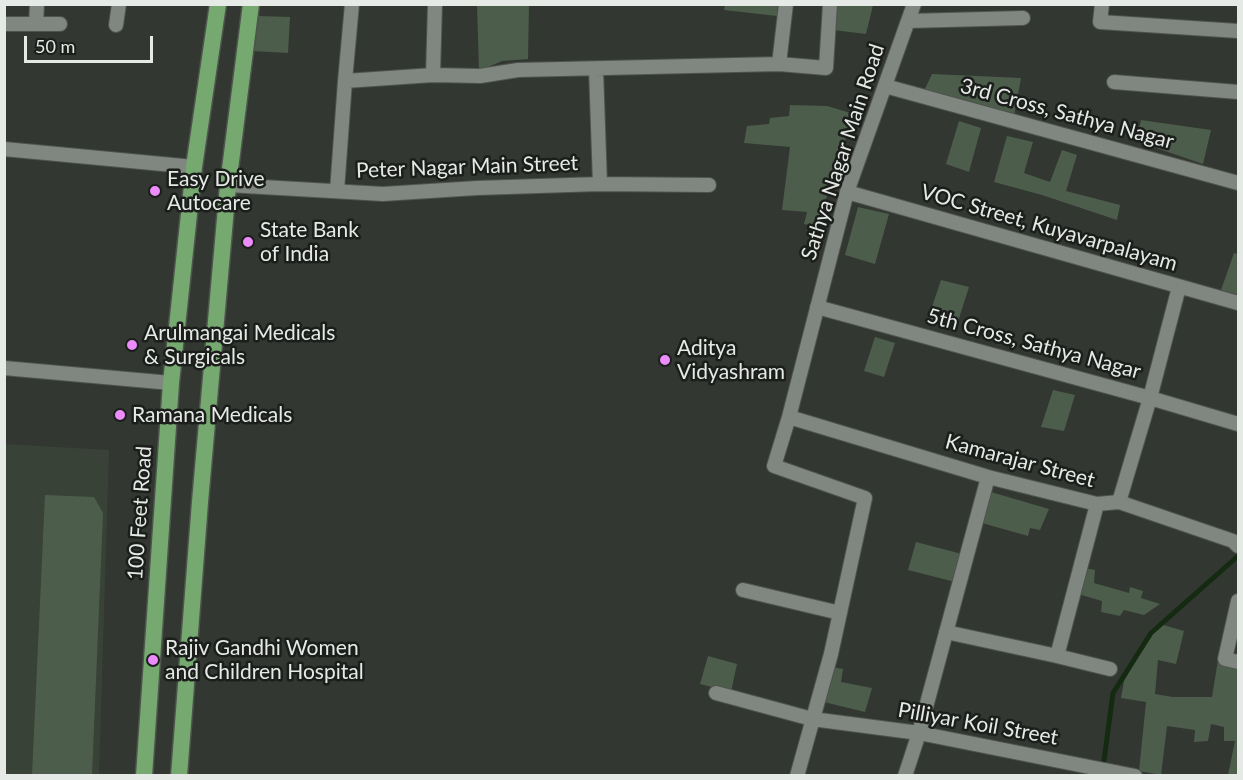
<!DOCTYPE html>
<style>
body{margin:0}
#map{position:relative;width:1243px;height:780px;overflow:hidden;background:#323731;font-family:Lato,sans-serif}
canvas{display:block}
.frame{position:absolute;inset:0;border:6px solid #e6eae6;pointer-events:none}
.scale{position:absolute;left:24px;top:36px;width:129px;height:27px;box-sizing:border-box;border:3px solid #e6eae6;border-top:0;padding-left:8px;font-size:18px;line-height:21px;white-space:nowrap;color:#e6eae6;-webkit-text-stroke:4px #1b1e1b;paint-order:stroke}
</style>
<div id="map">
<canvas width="1243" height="780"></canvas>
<div class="frame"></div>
<div class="scale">50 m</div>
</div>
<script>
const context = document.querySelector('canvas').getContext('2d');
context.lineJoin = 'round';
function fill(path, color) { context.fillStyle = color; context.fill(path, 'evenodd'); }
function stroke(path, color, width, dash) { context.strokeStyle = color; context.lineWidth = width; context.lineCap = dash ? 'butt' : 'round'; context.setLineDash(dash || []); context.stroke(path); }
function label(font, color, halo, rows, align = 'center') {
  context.font = font + ' Lato,sans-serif'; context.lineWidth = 5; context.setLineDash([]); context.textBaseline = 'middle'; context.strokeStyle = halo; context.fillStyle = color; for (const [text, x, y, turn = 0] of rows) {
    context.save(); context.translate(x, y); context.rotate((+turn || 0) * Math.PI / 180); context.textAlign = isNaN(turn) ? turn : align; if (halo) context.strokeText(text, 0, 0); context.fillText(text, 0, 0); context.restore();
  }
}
fill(new Path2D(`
 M4,444L109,450L99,775H5Z`), '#394237');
fill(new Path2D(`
 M477,5H529L528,59L502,61L479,71Z
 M725,5H778L777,16L724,10Z
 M836,5H873L866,34L833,30Z
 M257,16L290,17L288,53L252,51Z
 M932,74L1021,78L1014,116L924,91Z
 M790,105L827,106L854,114L817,226L804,224L807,212L782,210L790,147L744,143L747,126L769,124L770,118L789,116Z
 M1141,120L1211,130L1203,164L1136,141Z
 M959,121L981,128L969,172L946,164Z
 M1007,136L1033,142L1024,173L1050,182L1062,150L1077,155L1066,191L1120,205L1117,220L1042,195L994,182Z
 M858,207L889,214L875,264L845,255Z
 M1234,253L1238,254V295L1221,290Z
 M941,280L969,287L955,331L927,322Z
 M875,337L895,343L884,377L864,371Z
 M1053,390L1075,395L1064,431L1041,427Z
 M991,492L1049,509L1040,530L1030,528L1028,536L982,523Z
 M45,495L94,497L103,513L92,775H32Z
 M916,542L962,554L955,582L908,570Z
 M1084,568L1095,570L1094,583L1129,593L1130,587L1143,591L1141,598L1160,604L1144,615L1124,610L1120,616L1101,612L1102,601L1078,594Z
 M1160,624L1184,631L1176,664L1158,660L1155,694L1173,697H1212L1218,660L1238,666V775H1228L1235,741H1224V727L1211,724L1208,741L1194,742L1195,730L1167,726L1161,775L1139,771L1146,702L1121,698L1124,681L1151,633Z
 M708,656L737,664L731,692L700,684Z
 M831,667L843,669L841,682L872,688L865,712L824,702Z`), '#4d5d4b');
stroke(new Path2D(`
 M1103,768L1113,693L1151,633L1238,556`), '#142b12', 5);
const minor = new Path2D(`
 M1102,4L1100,22L1238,31
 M908,21L1023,18
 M4,24H60
 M36,24L37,4
 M116,25L119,4
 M779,64L786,4
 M596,69L600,184
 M433,75L435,4
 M345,81L433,75L480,76L518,70L779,64L826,68L830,4
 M1114,82L1238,92
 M885,86L1238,183
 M4,149L194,167
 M228,185L383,194L477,188L600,184L709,185
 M337,191L345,81L352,4
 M847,192L1238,303
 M817,307L1150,398L1238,424
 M4,368L171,383
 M789,417L988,477L1097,504L1119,502L1233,541L1238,546
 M1119,502L1150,398L1179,287
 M743,590L840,613
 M1238,601L1225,659L1238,662
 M946,632L1057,656L1110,669
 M1057,656L1097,504
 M716,693L812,719L919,733L1135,776
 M797,776L831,654L865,498L774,466L789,417L847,192L914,4
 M905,776L919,733L988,477`);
const trunk = new Path2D(`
 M144,776L171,383L194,167L218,4
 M179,776L200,502L228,185L251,4`);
stroke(minor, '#4f534e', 16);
stroke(trunk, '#4f534e', 19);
stroke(minor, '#808680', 14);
stroke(trunk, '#76a970', 16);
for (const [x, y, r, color] of [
 [155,191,6,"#ec8cfb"],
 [248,242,6,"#ec8cfb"],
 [132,345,6,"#ec8cfb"],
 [665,360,6,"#ec8cfb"],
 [120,415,6,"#ec8cfb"],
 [153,660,6,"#ec8cfb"]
]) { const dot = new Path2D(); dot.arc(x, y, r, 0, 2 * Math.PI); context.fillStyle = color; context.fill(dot); stroke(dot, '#1b1e1b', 2); }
label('21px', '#e6eae6', '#1b1e1b', [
 ["3rd Cross, Sathya Nagar",1067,114,15],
 ["Sathya Nagar Main Road",843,152,-72],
 ["Peter Nagar Main Street",467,167,-2],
 ["VOC Street, Kuyavarpalayam",1049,228,16],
 ["5th Cross, Sathya Nagar",1034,344,15],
 ["Kamarajar Street",1020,461,15],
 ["100 Feet Road",140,513,-86],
 ["Pilliyar Koil Street",978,724,10]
]);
label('21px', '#e6eae6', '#1b1e1b', [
 ["Easy Drive",167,179],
 ["Autocare",167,203],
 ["State Bank",260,230],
 ["of India",260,254],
 ["Arulmangai Medicals",144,333],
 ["& Surgicals",144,357],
 ["Aditya",677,348],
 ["Vidyashram",677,372],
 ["Ramana Medicals",132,415],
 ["Rajiv Gandhi Women",165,648],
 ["and Children Hospital",165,672]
], 'left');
</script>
